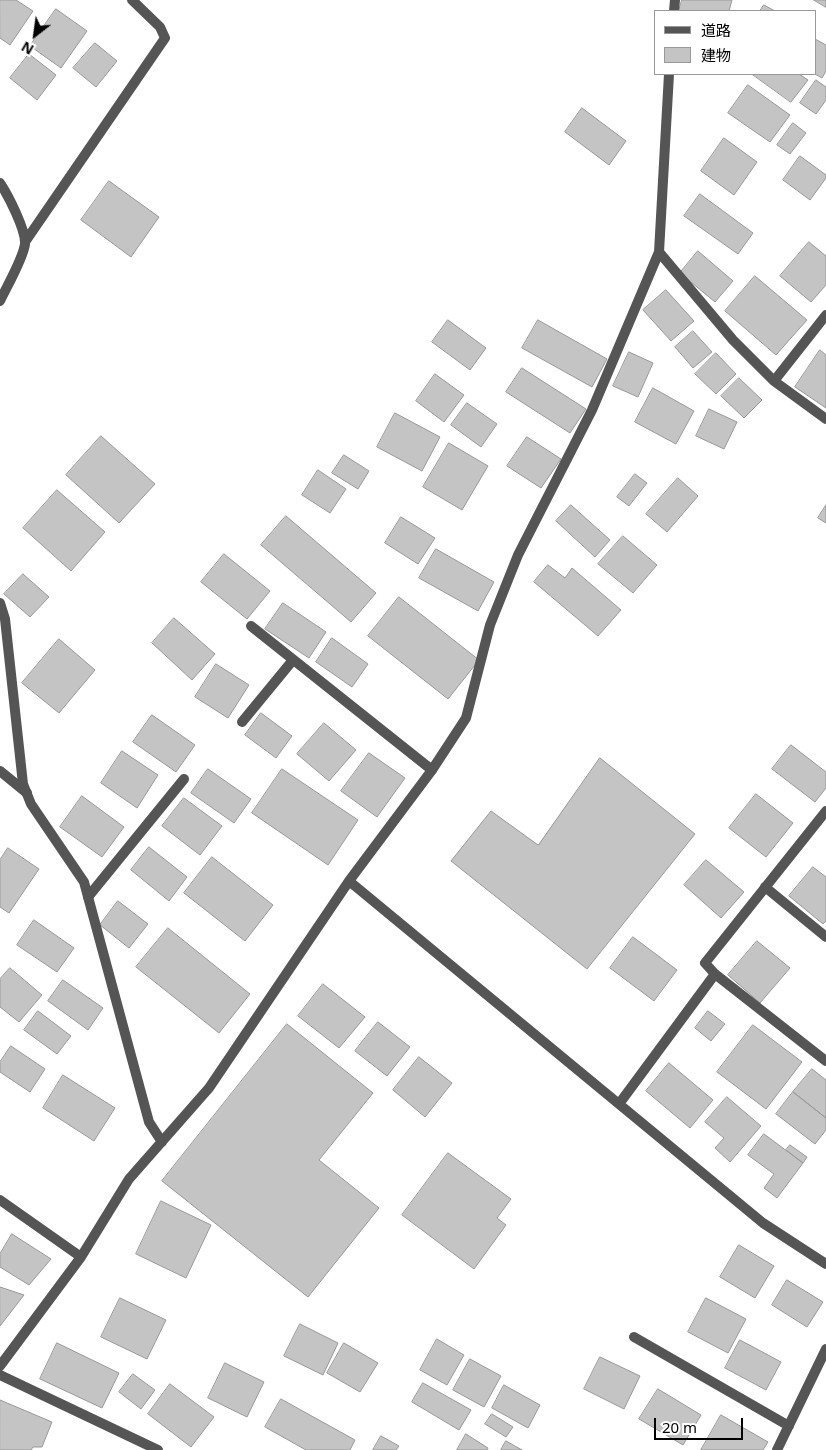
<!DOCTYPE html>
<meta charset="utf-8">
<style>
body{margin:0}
#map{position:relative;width:826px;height:1450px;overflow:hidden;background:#fff;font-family:"Noto Sans","Noto Sans JP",sans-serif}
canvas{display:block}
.legend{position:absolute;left:654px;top:10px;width:162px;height:65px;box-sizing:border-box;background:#fff;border:1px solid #999;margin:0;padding:6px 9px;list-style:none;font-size:15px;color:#000}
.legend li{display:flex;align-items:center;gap:10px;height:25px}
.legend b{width:25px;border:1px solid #999}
.north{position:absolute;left:10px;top:10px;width:50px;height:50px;-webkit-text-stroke:4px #fff;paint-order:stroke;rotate:210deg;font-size:14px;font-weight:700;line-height:20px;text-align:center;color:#000}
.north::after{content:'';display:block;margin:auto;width:18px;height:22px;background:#000;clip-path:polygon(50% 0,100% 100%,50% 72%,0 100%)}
.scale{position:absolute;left:654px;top:1418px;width:89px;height:22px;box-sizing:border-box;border:2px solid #000;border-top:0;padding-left:6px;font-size:15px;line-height:18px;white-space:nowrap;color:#000;-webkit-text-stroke:4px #fff;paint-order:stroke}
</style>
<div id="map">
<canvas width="826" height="1450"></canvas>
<ul class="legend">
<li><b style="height:6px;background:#555"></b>道路</li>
<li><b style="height:14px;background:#c4c4c4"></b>建物</li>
</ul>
<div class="north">N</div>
<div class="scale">20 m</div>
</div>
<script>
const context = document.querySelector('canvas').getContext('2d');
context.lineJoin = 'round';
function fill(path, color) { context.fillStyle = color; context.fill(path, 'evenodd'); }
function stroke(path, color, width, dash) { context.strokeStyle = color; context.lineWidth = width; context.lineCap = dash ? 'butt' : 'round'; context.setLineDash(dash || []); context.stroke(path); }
const building = new Path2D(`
 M0,0H16L33,11L10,45L0,38Z
 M682,0H732L729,11H679Z
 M814,0H826V7Z
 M764,5L775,11H760Z
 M56,9L87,31L61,68L30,46Z
 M815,39L826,45V71L822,78L815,74Z
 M95,43L117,61L96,87L73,68Z
 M29,54L56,75L37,100L10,78Z
 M752,74H799L808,80L791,102Z
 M816,80L826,87V100L816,114L800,103Z
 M748,85L790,115L770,142L728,113Z
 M582,108L626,141L609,165L565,132Z
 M793,123L806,133L790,154L777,145Z
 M724,138L757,162L734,195L701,171Z
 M800,156L826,175V178L810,200L783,180Z
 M109,181L159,217L131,257L81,220Z
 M700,194L753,233L738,254L684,216Z
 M809,242L826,256V285L811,302L780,276Z
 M698,251L733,281L715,302L680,273Z
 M755,276L807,320L776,355L725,311Z
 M666,290L694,321L671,341L643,310Z
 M448,320L486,348L470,370L432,342Z
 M538,320L607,359L592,387L522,348Z
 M693,331L712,352L693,368L675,347Z
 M820,350L826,355V408L795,387Z
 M629,352L653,363L638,397L613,386Z
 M716,353L736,374L716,394L695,374Z
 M522,368L586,409L570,433L506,392Z
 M435,374L464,395L444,422L416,401Z
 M739,378L762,400L744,418L721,396Z
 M653,388L694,411L676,444L635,422Z
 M467,403L497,424L481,447L451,425Z
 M709,409L737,422L724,449L696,436Z
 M395,413L440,437L422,471L377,447Z
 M101,436L155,484L119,523L66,475Z
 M527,437L561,459L541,488L507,466Z
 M449,443L488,466L462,510L423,487Z
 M344,455L369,471L358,489L332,473Z
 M318,470L346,489L330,513L302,495Z
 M635,474L647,483L629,506L617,497Z
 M678,478L698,496L667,532L646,514Z
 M57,490L105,532L71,571L23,528Z
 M571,505L610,540L595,557L556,521Z
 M826,505V523L818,518Z
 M286,516L376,593L351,622L261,545Z
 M401,517L435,538L418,564L385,543Z
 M623,536L657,565L633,593L598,564Z
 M436,549L494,582L478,611L419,578Z
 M224,554L270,591L247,619L201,582Z
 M548,565L565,578L572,568L621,610L598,636L534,582Z
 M23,574L49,597L30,617L4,594Z
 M399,597L479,660L448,699L368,636Z
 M283,603L326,632L309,658L265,629Z
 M174,618L215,654L192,680L152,643Z
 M332,638L368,664L352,687L316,662Z
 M59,639L95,670L59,713L22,683Z
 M216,664L249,685L228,718L195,697Z
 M261,713L292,736L276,758L245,735Z
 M152,715L195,745L176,772L133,742Z
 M324,723L356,750L329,781L297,754Z
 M791,745L826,772V788L815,802L772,769Z
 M122,751L158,775L137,808L101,783Z
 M369,753L405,778L377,817L341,791Z
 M600,758L695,834L587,969L451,861L491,811L538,845Z
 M208,769L251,799L234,823L191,793Z
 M282,769L358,820L328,865L252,813Z
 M756,794L793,823L766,857L729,828Z
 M82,796L124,827L102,857L60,827Z
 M184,798L222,826L200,855L162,826Z
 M149,847L187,877L169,901L131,870Z
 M8,848L39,869L9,913L0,907V860Z
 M212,857L273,905L245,941L184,893Z
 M706,860L744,892L721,918L684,885Z
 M813,867L826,877V921L823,924L789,896Z
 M118,901L148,924L129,948L100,925Z
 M34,920L74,948L57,972L17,945Z
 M168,928L250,994L219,1033L136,967Z
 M633,937L677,970L654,1001L610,968Z
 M757,941L790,968L760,1003L728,975Z
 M10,968L42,995L19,1022L0,1007V979Z
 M63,980L103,1008L88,1030L48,1001Z
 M323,984L365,1017L339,1048L298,1016Z
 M38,1011L71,1036L57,1054L24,1030Z
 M708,1011L725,1024L711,1041L695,1028Z
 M378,1022L410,1047L387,1076L355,1051Z
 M287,1024L373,1093L319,1160L379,1208L308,1297L162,1181Z
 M753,1025L802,1062L766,1109L717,1072Z
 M11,1046L45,1069L30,1092L0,1072V1062Z
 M419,1057L452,1083L425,1117L393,1090Z
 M669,1063L713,1100L690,1128L646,1091Z
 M812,1069L826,1080V1118L793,1092Z
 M63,1075L115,1108L94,1141L43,1108Z
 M793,1092L826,1118V1130L815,1144L776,1114Z
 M727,1097L761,1126L730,1162L715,1148L724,1138L705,1122Z
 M764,1134L803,1163L777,1198L764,1188L774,1174L748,1155Z
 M790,1145L807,1157L803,1163L786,1150Z
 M448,1153L511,1199L497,1218L506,1225L474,1269L402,1215Z
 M161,1201L211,1225L186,1278L136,1254Z
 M12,1234L51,1259L29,1285L0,1267V1254Z
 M739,1245L774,1266L755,1298L720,1277Z
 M787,1280L823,1302L807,1327L772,1305Z
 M0,1287L24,1295L0,1326Z
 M120,1298L166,1320L147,1359L101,1337Z
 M706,1298L746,1319L728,1353L688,1332Z
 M300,1324L338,1343L323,1375L284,1356Z
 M437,1339L464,1355L447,1385L420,1370Z
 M740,1340L781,1362L766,1390L725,1368Z
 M57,1343L119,1373L102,1408L40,1379Z
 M344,1343L378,1363L360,1392L327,1373Z
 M600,1357L640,1376L624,1409L584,1389Z
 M470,1359L501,1376L484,1407L453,1390Z
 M225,1363L264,1382L247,1417L208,1398Z
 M133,1374L155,1390L141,1409L119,1392Z
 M423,1383L471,1410L459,1430L412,1402Z
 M170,1384L214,1417L191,1447L148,1414Z
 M504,1385L540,1405L528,1428L492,1408Z
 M658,1389L701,1415L683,1445L639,1419Z
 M281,1399L355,1440L350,1450H306L265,1427Z
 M0,1400L52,1422L42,1447H33L31,1450H0Z
 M492,1414L513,1427L506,1437L485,1424Z
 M721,1415L768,1442L763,1450H701Z
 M466,1434L488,1448L487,1450H457Z
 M381,1436L399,1446L396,1450H373Z
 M506,1441L522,1450H501Z`);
fill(building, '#c4c4c4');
stroke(building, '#999', 1);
stroke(new Path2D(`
 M251,626L432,770
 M242,722L293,660
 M0,771L27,793
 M88,897L184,779`), '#555', 10);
stroke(new Path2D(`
 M674,11L675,0
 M0,183C8,195 26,230 25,244C23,259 7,286 0,301
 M25,242L165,38L160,27L132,0
 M659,252L733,340L774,381L826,419
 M774,381L826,315
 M0,603L5,619L23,784L31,804L84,882L149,1122L162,1142
 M349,881L763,1223L826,1264
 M765,887L826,937
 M715,974L826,1061
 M619,1104L715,974L705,963L826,811
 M0,1200L81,1257
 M634,1337L789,1426
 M0,1366L81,1257L129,1179L209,1088L349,881L432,770L466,718L490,625L518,555L592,410L659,252L669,74
 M0,1375L158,1450
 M777,1450L826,1349`), '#555', 10);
</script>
